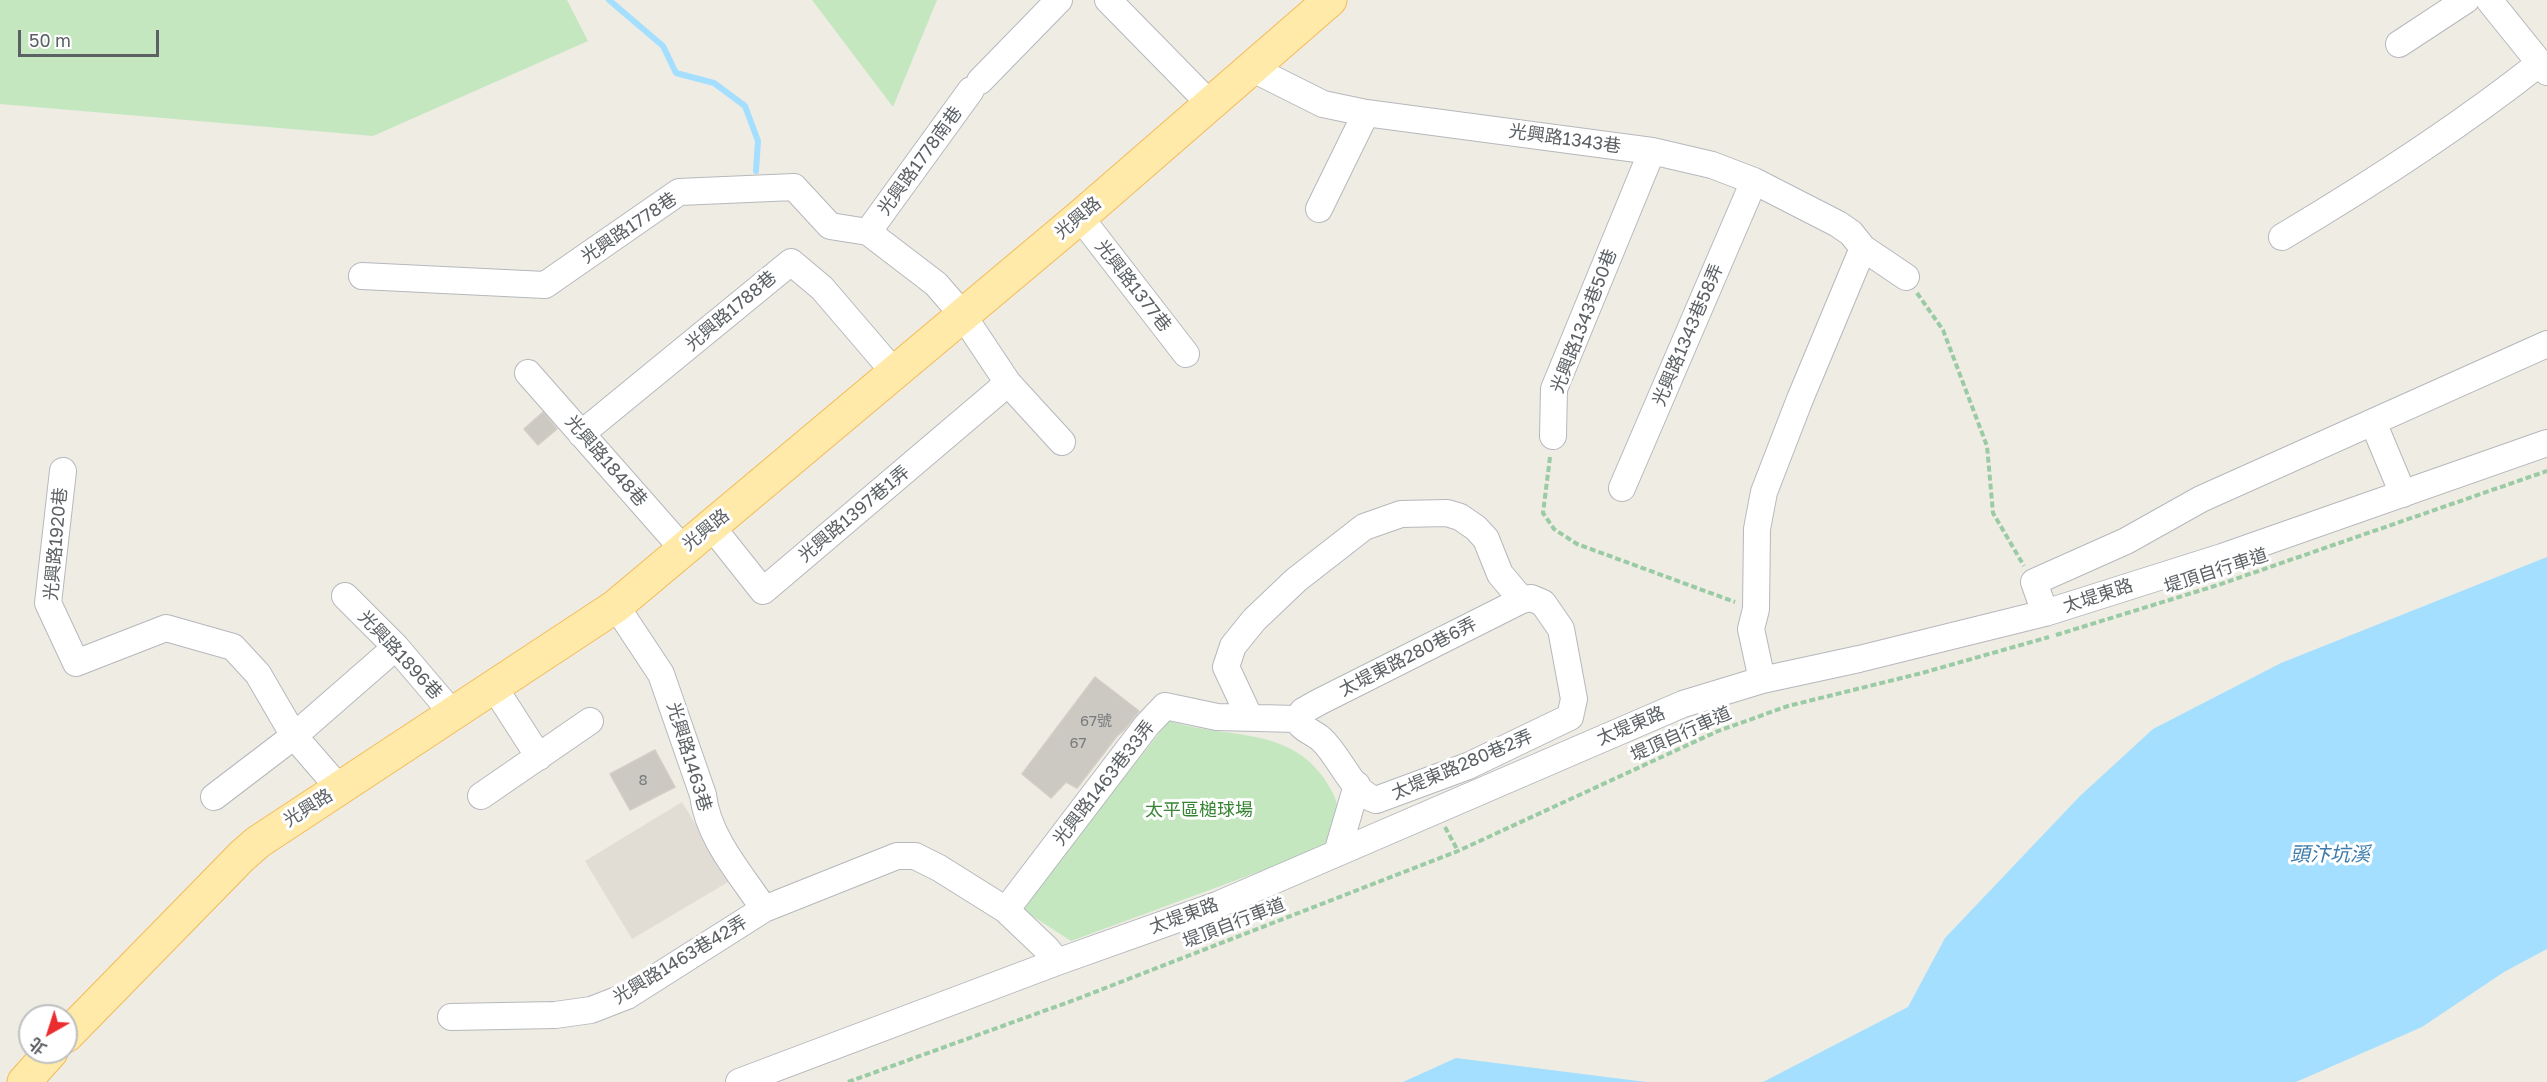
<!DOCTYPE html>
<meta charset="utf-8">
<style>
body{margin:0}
#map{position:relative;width:2547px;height:1082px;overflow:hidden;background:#efece4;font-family:"Golos Text","Noto Sans TC",sans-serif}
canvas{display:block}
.north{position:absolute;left:18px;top:1004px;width:60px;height:60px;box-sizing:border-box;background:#fff;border:2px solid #bec0c1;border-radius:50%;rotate:219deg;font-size:16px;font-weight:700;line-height:24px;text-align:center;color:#5c6165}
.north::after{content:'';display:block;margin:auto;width:21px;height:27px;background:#ec2d2f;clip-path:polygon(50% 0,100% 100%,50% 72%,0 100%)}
.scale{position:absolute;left:18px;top:30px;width:141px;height:27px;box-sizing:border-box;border:3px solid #5c6165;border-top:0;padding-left:8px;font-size:18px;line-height:21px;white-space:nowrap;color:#5c6165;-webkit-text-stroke:4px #fff;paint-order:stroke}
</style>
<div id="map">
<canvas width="2547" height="1082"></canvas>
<div class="north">北</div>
<div class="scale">50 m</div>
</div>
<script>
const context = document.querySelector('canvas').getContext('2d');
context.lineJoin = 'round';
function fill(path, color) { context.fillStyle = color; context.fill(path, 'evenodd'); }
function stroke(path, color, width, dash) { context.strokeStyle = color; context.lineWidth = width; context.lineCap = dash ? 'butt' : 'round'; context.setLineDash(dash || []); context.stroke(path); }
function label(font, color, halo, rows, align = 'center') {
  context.font = font + ' "Golos Text","Noto Sans TC",sans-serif'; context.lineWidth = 6; context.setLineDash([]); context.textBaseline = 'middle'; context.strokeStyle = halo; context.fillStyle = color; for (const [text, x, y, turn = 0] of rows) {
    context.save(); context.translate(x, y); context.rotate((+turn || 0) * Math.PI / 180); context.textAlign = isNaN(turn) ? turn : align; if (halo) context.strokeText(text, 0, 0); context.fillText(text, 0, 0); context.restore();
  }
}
fill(new Path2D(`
 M682,802L730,881L632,939L585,861Z`), '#e1ddd5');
fill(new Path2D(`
 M0,0H567L588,41L373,136L0,104Z
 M812,0H937L893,107Z
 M1169,721C1232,741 1297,723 1333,793C1338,803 1339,818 1341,829L1329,846L1071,941L1020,908Z`), '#c4e7c0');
fill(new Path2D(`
 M2547,557V949L2504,972L2422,1027L2296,1082H1763L1908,1007L1945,938L2080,796L2153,729L2281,663Z
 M1456,1058L1646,1082H1403Z`), '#a4dfff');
stroke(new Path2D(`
 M609,0L663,46L676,73L714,83L745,106L758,141L756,171`), '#a4dfff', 6);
const building = new Path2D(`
 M543,412L557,429L538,445L524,429Z
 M1095,677L1139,711L1124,730L1117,736L1077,788L1066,782L1051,798L1022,774Z
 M655,750L675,787L630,810L610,774Z`);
fill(building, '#ccc9c3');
stroke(building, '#d4cdc3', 1.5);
const minor = new Path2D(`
 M1108,0L1211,105
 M2489,0L2547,72
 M2399,44L2466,0
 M1253,69L1323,104L1366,113L1652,151L1712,165L1754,181L1838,224L1851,233L1863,248L1800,399L1764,492L1757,529L1756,609L1751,629L1762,680
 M980,81L1059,0
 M1319,209L1366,113
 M1080,217L1186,354
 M868,232L971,90
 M2282,237C2371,184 2458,128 2540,63
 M1863,248L1906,277
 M362,276L545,285L679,192L794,187L830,226L868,232L936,284L962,314L1008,383L1062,442
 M528,373L683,549
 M2373,422L2403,494
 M581,434L791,262L822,288L894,372
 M1553,436L1554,389L1652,151
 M63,471L48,603L76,663L166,628L233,647L258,674L294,736L339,788
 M1622,488L1754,181
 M712,527L763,591L1008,383
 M345,596L396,647L453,714
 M616,606L661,674L703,795C708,838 741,874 764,909
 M2045,613L2034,582L2126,541L2201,499L2547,344
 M494,687L539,757
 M1249,716L1226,667L1233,646L1254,620L1296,580L1364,527L1401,514L1447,513L1460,517L1476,528L1486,539L1500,574L1522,600
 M481,796L590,721
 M214,797L294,736L396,647
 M1337,853L1357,785
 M1006,910L1147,725L1165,706L1217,717L1297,719C1301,729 1313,732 1321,739C1341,757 1351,792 1376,800L1468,766L1570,717L1574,699L1561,629L1543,603L1531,598L1522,600L1319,702L1303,711L1297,719
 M451,1017L555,1015L591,1010L627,996L764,909L897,856H915L939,868L1006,910L1047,949L1057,962
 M739,1082L1057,962L1217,905L1683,704L1762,680L1859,659L2045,613L2222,557L2547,443`);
const major = new Path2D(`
 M66,1036L242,856L258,842L616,606L1080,217L1330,0
 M24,1082L51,1052`);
stroke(minor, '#b5b8bc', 28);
stroke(major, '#f4bb58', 35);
stroke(new Path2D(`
 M1917,293L1943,330L1987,446L1993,513L2024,566
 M1550,457L1543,513L1554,529L1577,544L1735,602
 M2056,635L2218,585L2547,471
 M1445,827L1458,851
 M848,1082L1077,999L1458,851L1718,731L1788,706L1922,673L2049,637`), '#9acba4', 4, [6, 3]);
stroke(minor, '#fff', 26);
stroke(major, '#ffeaa9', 33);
label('15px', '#787b7c', null, [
 ["67號",1096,721],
 ["67",1078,743],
 ["8",643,780]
]);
label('18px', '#5c6165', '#fff', [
 ["光興路1343巷",1565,139,8],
 ["光興路1778南巷",920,161,-54],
 ["光興路",1078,218,-40],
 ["光興路1778巷",629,228,-34],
 ["光興路1377巷",1133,286,52],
 ["光興路1788巷",731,311,-40],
 ["光興路1343巷50巷",1584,321,-69],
 ["光興路1343巷58弄",1688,335,-67],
 ["光興路1848巷",606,461,49],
 ["光興路1397巷1弄",854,514,-40],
 ["光興路",706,530,-39],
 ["光興路1920巷",56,544,-85],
 ["堤頂自行車道",2216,571,-18],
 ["太堤東路",2098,596,-18],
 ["光興路1896巷",400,655,47],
 ["太堤東路280巷6弄",1408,657,-27],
 ["太堤東路",1631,726,-23],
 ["堤頂自行車道",1681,734,-24],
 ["光興路1463巷",689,757,73],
 ["太堤東路280巷2弄",1462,765,-23],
 ["光興路1463巷33弄",1104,783,-52],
 ["光興路",308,808,-32],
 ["太堤東路",1184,916,-20],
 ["堤頂自行車道",1234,923,-21],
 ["光興路1463巷42弄",680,960,-31]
]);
label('18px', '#378533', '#fff', [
 ["太平區槌球場",1199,810]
]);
label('italic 20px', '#3c7bab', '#fff', [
 ["頭汴坑溪",2330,855]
]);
</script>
